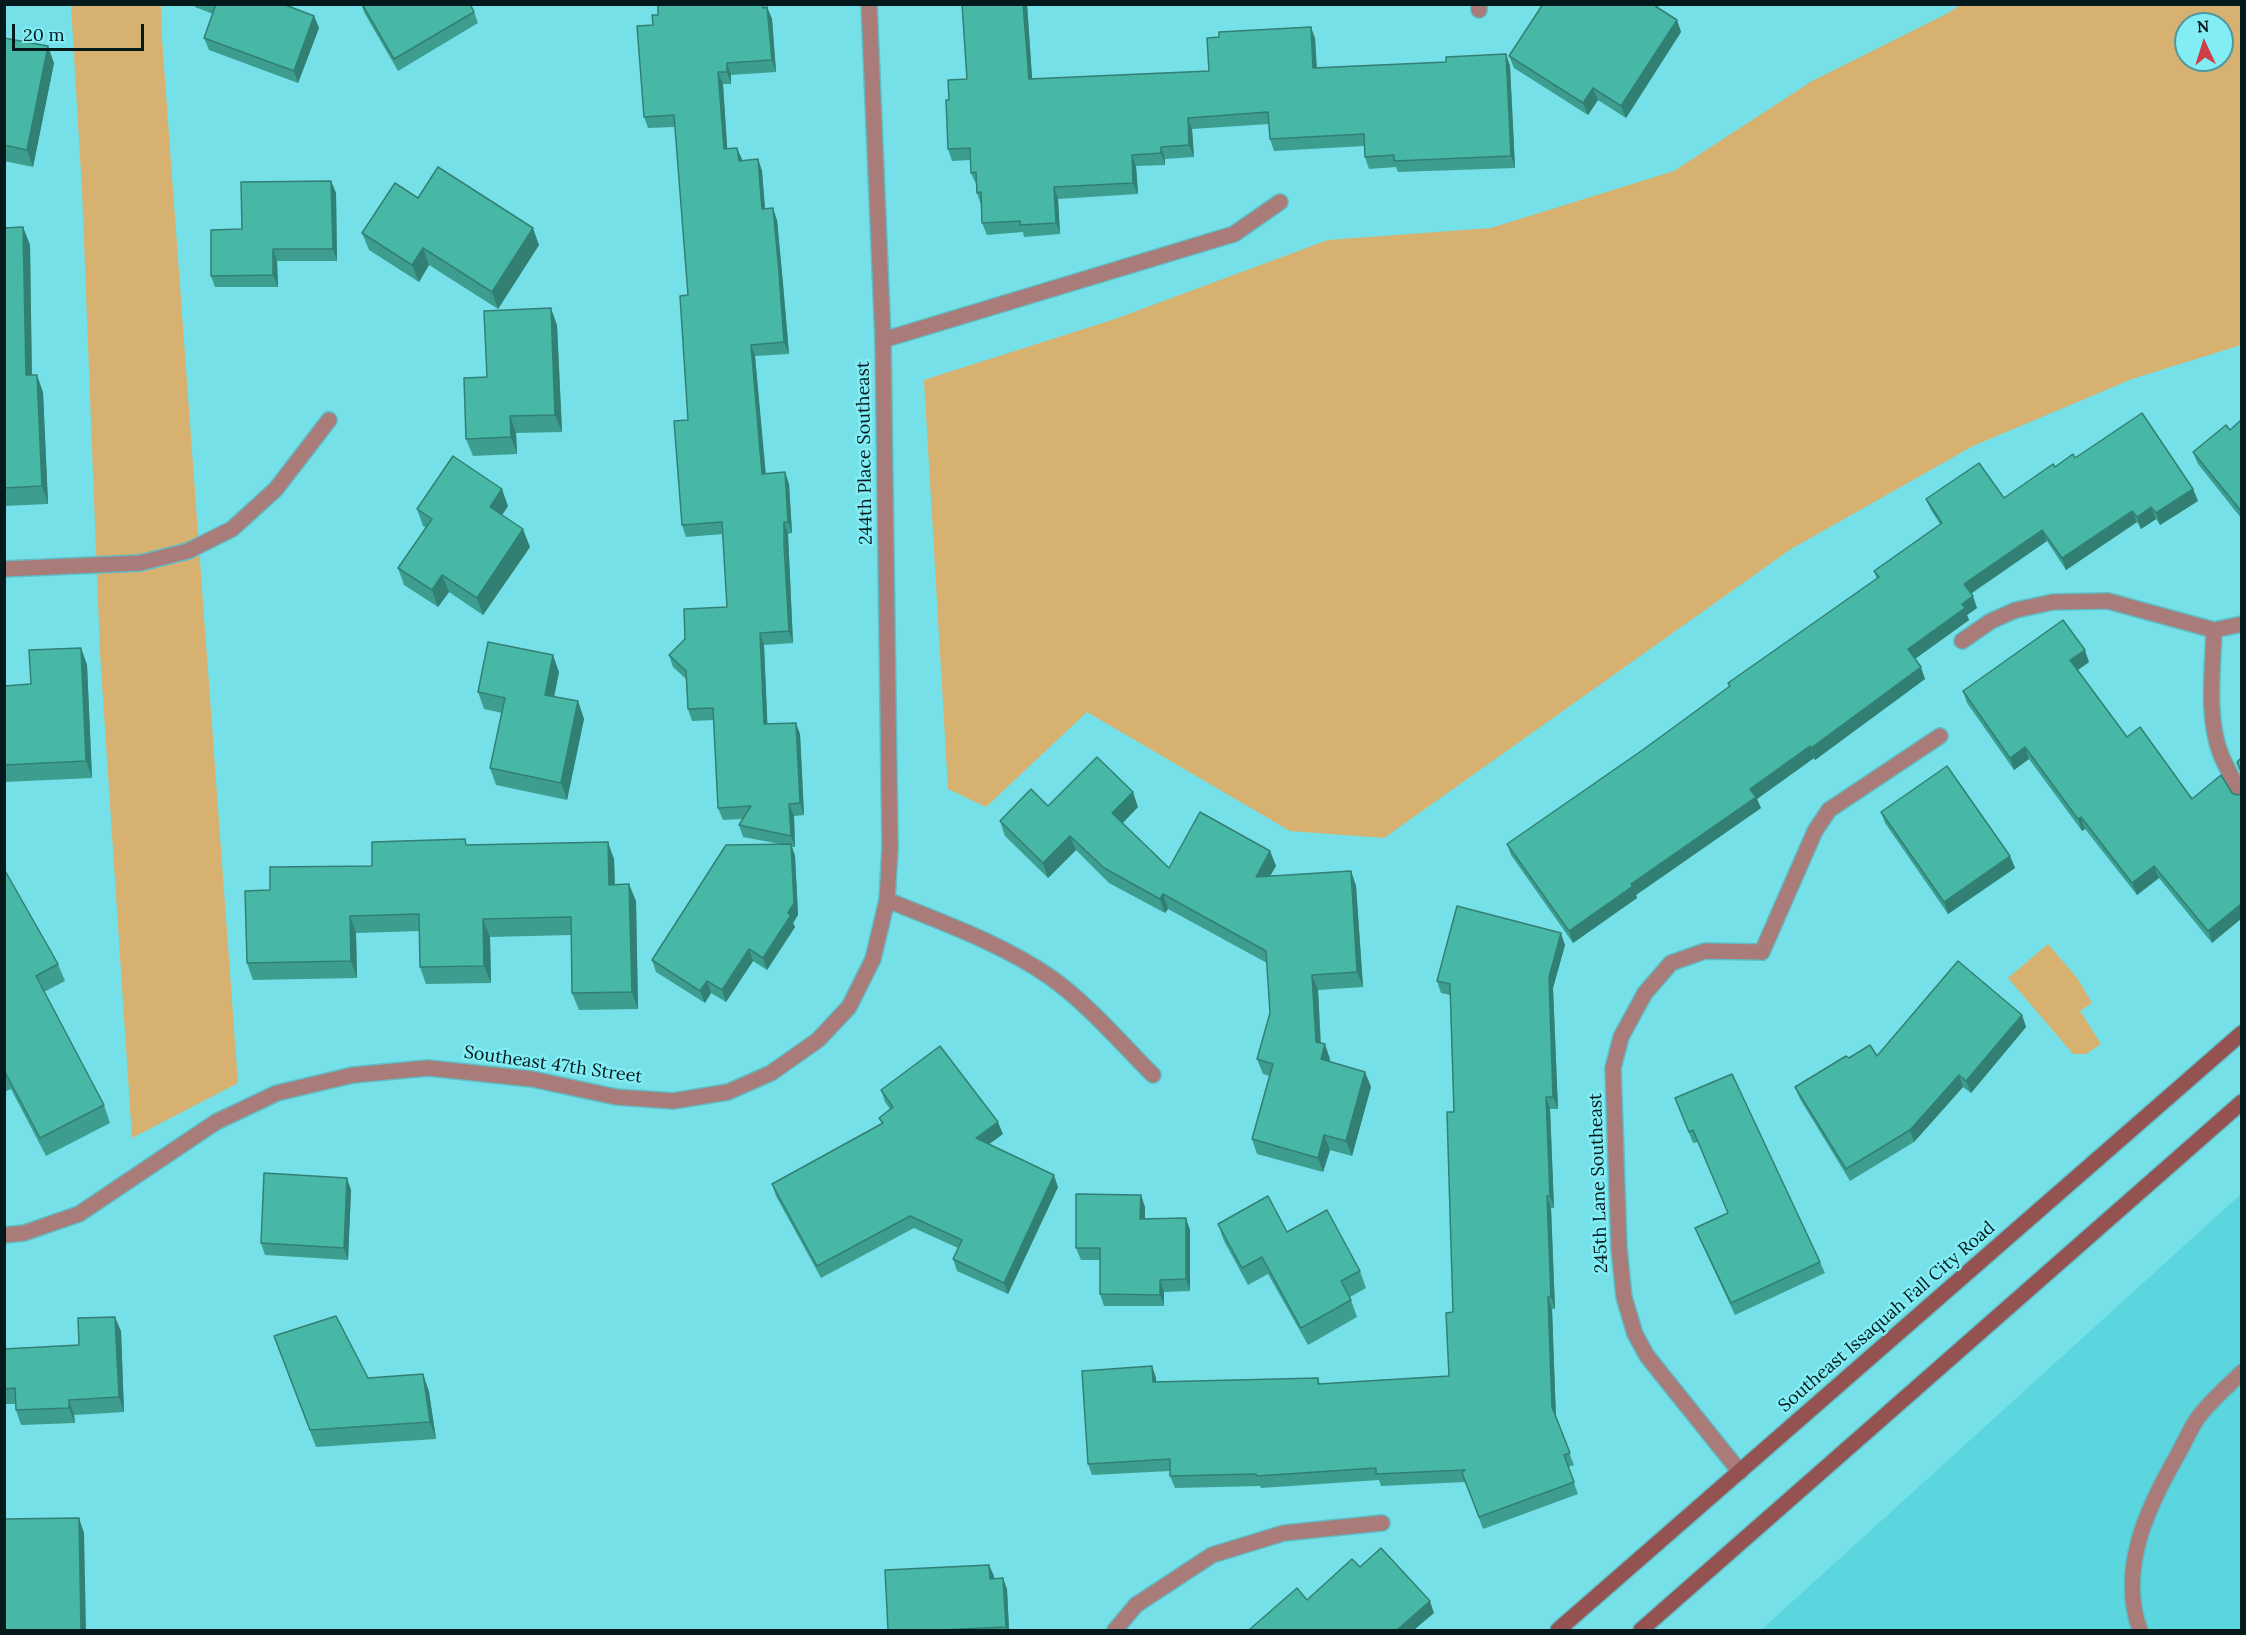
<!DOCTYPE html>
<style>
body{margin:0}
#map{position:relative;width:2246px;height:1635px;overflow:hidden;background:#76e0e8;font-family:Lora,serif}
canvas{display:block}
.frame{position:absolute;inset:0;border:6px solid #03191b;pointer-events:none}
.north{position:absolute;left:2174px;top:12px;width:60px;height:60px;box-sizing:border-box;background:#83edf5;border:2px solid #50989e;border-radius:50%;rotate:356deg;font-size:16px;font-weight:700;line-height:24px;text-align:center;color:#03191b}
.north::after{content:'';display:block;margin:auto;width:21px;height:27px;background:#cf3f48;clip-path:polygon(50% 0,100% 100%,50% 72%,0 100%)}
.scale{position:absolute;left:12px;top:24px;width:132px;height:27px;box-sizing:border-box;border:3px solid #03191b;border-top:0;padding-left:8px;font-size:18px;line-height:21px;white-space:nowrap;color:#03191b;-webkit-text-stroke:4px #83edf5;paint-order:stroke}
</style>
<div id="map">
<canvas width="2246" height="1635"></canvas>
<div class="frame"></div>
<div class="north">N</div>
<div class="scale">20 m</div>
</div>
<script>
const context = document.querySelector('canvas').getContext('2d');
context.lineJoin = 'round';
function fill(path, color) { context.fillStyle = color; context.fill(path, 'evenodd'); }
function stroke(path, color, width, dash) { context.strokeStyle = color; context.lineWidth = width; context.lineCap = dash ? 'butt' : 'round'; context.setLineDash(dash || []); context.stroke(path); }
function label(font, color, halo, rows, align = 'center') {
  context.font = font + ' Lora,serif'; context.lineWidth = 5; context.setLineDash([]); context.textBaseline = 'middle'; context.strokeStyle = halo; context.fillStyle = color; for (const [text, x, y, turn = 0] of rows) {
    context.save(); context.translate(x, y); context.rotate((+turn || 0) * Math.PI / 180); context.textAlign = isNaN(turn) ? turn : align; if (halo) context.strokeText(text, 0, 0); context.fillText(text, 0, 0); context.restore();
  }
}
fill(new Path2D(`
 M2241,1194V1630H1761Z`), '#5bd6de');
fill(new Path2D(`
 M71,5H161L162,39L238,1083L132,1138L100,653L82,191Z
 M1960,5H2241V345L2132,379L1973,446L1791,549L1384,838L1290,831L1087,712L986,807L948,789L924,380L1115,319L1328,240L1491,228L1674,171L1812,81L1948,13ZM2186,24H2222V60H2186Z
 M2048,944L2077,978L2092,1003L2080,1011L2101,1044L2086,1054H2073L2008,978Z`), '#d6b16f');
const lane = new Path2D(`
 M1479,4V10
 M883,340L1234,234L1280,202
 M1962,641L1991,621L2016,610L2053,602L2108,601L2214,630C2213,669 2206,717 2221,755C2227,769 2235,783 2242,797
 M1762,952L1815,831L1829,810L1940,736
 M1136,1605L1212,1555L1284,1533L1382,1523
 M2140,1630C2118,1570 2147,1508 2177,1456C2184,1444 2189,1431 2197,1419C2209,1402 2227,1387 2242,1372`);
const street = new Path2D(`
 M4,569L140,563L188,551L232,529L276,489L329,420
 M2214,630L2242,624
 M887,900C941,922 1001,943 1050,977C1088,1004 1120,1042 1153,1075
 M4,1235L24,1233L79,1214L216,1122L277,1093L353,1075L428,1068L532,1079L616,1097L673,1101L728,1092L771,1073L818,1040L849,1007L873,959L887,900L890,848L883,340L869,4
 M1740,1472L1647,1356L1635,1334L1624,1297L1619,1248L1613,1068L1621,1037L1645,993L1671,963L1705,951L1762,952
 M1115,1630L1136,1605`);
const secondary = new Path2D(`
 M1558,1630L2242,1033
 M1641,1630L2242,1102`);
stroke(lane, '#61bcc3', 18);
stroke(street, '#61bcc3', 18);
stroke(secondary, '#61bcc3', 18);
stroke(lane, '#a97b79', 15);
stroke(street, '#a97b79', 15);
stroke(secondary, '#945251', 15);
fill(new Path2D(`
 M194,4H283L314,16L319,28L298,83L209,50L204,38L213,14L195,7Z
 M361,4L474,12L478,23L398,71L365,14Z
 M1027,4L1032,79L1209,71L1315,38L1317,68L1446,62L1506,54L1510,66L1515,168L1398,172L1396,167L1369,169L1365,157L1364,146L1274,151L1270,139L1269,124L1192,129L1194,157L1165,159V165L1136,166L1138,194L1058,199L1060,234L1024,237L1023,232L987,235L982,223L981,205L977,193L976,184L971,173V160L952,161L948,149L949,100L967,79Z
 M1657,4L1659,8L1677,20L1681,32L1626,118L1598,100L1588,115L1514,68L1509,56Z
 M767,7L772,19L776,72L731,75V84H723L727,148L742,161L758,159L762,171L765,209L777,220L783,284L789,354L755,356L765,474L785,472L789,484L792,533L788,534L789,556L793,643L764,645L767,724L800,734L804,815L794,816L795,847H792L795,856L798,915L793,923L795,927L767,970L753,961L726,1002L711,993L705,1003L656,972L652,960L780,844L743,837L739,825L743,819L723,820L718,808L714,720L692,721L688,709L686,679L673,667L669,655L727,607L723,534L686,537L682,525L688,420V295L675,127L648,128L644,117L653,25L658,15Z
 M4,38L54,63L33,167L4,161Z
 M331,181L336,193L337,261H277L278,287H215L211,276L242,229Z
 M418,198L539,245L498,309L429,265L419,282L369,250L362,233Z
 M23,227L30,245L32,375L43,392L48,504L4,506V228Z
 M557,325L562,432L516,433L517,454L473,456L466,439Z
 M2241,420V518L2198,464L2193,452L2230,430Z
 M2075,458L2193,489L2198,501L2160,525L2156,519L2141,529L2137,522L2066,570L2047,541L1971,594L1977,608L1967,615L1969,620L1915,659L1925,679L1815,760L1814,758L1757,799L1761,808L1636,895L1637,898L1573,943L1511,855L1507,844L1644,749L1730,686L1728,683L1877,579L1874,571L1940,524L1931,510L1926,499L2004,498L2055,467Z
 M508,506L502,515L530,547L483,615L449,592L438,607L404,585L398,568L426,528L423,526L417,509Z
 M81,648L87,665L92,778L4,782V686L31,684Z
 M2089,662L2078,670L2127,737L2140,727L2212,943L2159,878L2137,895L2085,829L2082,831L2029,759L2014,770L1967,703L1963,691Z
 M559,672L554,697L578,701L584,719L567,800L496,785L490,768L502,713L484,709L478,692Z
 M1048,806L1138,807L1122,823L1169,868L1270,851L1276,866L1270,876L1351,871L1356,886L1363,987L1318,990L1321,1043L1330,1059L1329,1062L1365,1072L1371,1087L1352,1156L1330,1150L1323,1172L1257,1154L1252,1139L1269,1076L1263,1074L1257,1059L1270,1013L1267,963L1168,909L1165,913L1109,883L1076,850L1048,878L1005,836L1000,821Z
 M1881,812L2010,856L2015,868L1948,914L1885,823Z
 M467,845L614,859L615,884L636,901L638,1009L579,1010L572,993L571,935L490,937L491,983L426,984L420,967V931L356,933L357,978L253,980L247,963L270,890L372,866Z
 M4,869L58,964L65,981L44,992L104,1105L110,1123L46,1156L11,1089L4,1092Z
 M1565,945L1553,988L1558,1109H1550L1554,1208H1551L1555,1309H1552L1556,1419L1574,1465L1568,1467L1578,1494L1483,1529L1466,1482L1381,1486L1379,1480L1261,1488L1260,1486L1175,1488L1170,1476V1471L1092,1475L1088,1464L1152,1366L1156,1378V1382L1318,1378L1320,1384L1449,1376L1453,1312L1454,1112L1450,995L1441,993L1437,981Z
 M2022,1015L2026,1027L1971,1093L1963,1087L1914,1142L1850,1181L1800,1099L1795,1087L1877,1056Z
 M881,1090L1003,1134L989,1144L1058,1187L1008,1294L957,1271L953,1259L958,1248L914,1228L821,1278L776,1196L772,1184L882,1124L879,1118L890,1109L885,1102Z
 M1675,1098L1820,1262L1825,1273L1735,1315L1700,1240L1695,1228L1728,1213L1698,1142L1693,1143Z
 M351,1190L348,1260L265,1255L261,1243Z
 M1145,1207V1219L1190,1230V1291L1164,1292V1306H1104L1100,1294V1260H1081L1076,1248Z
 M1218,1224L1287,1232L1360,1271L1366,1288L1350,1297L1357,1317L1308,1345L1268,1274L1248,1285L1224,1241Z
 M121,1331L124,1412L74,1415L75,1423L21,1425L16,1410V1404H4V1349L79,1345Z
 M274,1336L368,1378L423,1374L429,1392L436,1439L316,1447Z
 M989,1565L994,1578L1007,1589L1009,1630H888Z`), '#3d9d8f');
fill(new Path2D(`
 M1023,4H1027L1033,91L1029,79Z
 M767,7L772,19L776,72L772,60Z
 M314,16L319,28L298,83L294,71Z
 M1677,20L1681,32L1626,118L1621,106Z
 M1311,27L1315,38L1317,80L1313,68Z
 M48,46L54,63L33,167L27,150Z
 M1506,54L1510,66L1515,168L1511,156Z
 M727,63L731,75V84L727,72Z
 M718,72L723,84L728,160L724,149Z
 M1593,88L1598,100L1588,115L1583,103Z
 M1188,118L1192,129L1194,157L1189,145Z
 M1161,147L1165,159V165L1161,153Z
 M737,148L742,159L743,173L739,161Z
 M1132,155L1136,166L1138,194L1133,183Z
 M758,159L762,171L766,221L762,209Z
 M331,181L336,193L337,261L333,249Z
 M1054,187L1058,199L1060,234L1056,223Z
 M773,208L777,220L783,284L789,354L784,342Z
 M23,227L30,245L32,393L26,375Z
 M533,228L539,245L498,309L492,292Z
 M423,248L429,265L419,282L412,265Z
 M273,249L277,261L278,287L273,275Z
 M551,308L557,325L562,432L555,415Z
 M751,345L755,356L767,486L762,474Z
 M37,375L43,392L48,504L42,486Z
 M510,416L516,433L517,454L511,437Z
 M785,472L789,484L792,533L788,522Z
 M502,489L508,506L496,524L490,507Z
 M2193,489L2198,501L2160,525L2156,513Z
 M2151,507L2156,519L2141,529L2137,517Z
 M2132,511L2137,522L2066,570L2062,558Z
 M784,522L788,534L793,643L789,631Z
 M523,529L530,547L483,615L477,598Z
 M2042,530L2047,541L1968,595L1964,584Z
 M442,575L449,592L438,607L432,590Z
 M1973,596L1977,608L1967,615L1969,620L1912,661L1908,649L1962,604Z
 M760,633L764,645L768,736L764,724Z
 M81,648L87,665L92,778L86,761Z
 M2085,650L2089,662L2075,672L2070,660Z
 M553,655L559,672L551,712L545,695Z
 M1921,667L1925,679L1815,760L1811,748Z
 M578,701L584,719L567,800L561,783Z
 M796,723L800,734L804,815L800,803Z
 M1810,746L1814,758L1757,799L1761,808L1636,895L1637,898L1573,943L1569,931L1631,884L1750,789Z
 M2025,747L2029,759L2014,770L2010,758Z
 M1133,792L1138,807L1118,828L1112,813Z
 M789,804L794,816L795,847L791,836Z
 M2081,817L2085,829L2082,831L2078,819Z
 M1070,836L1076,850L1048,878L1043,863Z
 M608,842L614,859L615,902L609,885Z
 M791,844L795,856L798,915L793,923L795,927L767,970L763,958L788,913Z
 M1270,851L1276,866L1261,891L1256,877Z
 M2010,856L2015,868L1948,914L1944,902Z
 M2154,866L2159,878L2137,895L2132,883Z
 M1351,871L1356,886L1363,987L1357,972Z
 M629,884L636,901L638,1009L632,992Z
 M1163,894L1168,909L1165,913L1160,899Z
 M2241,904V919L2212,943L2208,931Z
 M350,916L356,933L357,978L351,961Z
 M483,919L490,937L491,983L484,966Z
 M1561,933L1565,945L1553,988L1558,1109L1553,1097L1549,977Z
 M749,949L753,961L726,1002L722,990Z
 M1312,975L1318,990L1321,1057L1316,1042Z
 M707,981L711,993L705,1003L700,991Z
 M2022,1015L2026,1027L1971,1093L1966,1081Z
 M1325,1044L1330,1059L1326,1074L1321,1059Z
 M1365,1072L1371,1087L1352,1156L1346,1141Z
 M1959,1075L1963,1087L1914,1142L1910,1130Z
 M1546,1097L1550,1109L1554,1208L1550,1196Z
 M998,1122L1003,1134L981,1150L976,1138Z
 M1324,1135L1330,1150L1323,1172L1318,1158Z
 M1054,1175L1058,1187L1008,1294L1004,1283Z
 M347,1178L351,1190L348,1260L344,1248Z
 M1141,1195L1145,1207V1230L1140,1219Z
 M1547,1196L1551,1208L1555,1309L1551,1297Z
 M1186,1218L1190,1230V1291L1186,1279Z
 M1160,1280L1164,1292V1306L1160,1295Z
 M1548,1297L1552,1309L1556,1419L1552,1407Z
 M115,1317L121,1331L124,1412L119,1397Z
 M1152,1366L1156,1378L1157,1394L1153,1382Z
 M423,1374L429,1392L436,1439L430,1422Z
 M69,1400L74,1415L75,1423L69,1408Z
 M79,1518L84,1533L86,1630H81Z
 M989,1565L994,1576V1590L990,1579Z
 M1003,1578L1007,1589L1009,1630H1007L1006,1627Z
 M1430,1601L1434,1613L1414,1630H1397Z`), '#328074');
const building = new Path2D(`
 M283,4L314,16L294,71L204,38L216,4Z
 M362,4H470L474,12L394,59Z
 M658,4H763V8L767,7L772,60L727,63V72H718L724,149L737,148L739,161L758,159L762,209L773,208L779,272L784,342L751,345L762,474L785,472L788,522H784V545L789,631L760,633L764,724L796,723L800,803L789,804L791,836L739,825L751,806L718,808L713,708L688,709L686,671L669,655L685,639L684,609L727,607L722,522L682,525L674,421L688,420L680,296L688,295L674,115L644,117L637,26L653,25L652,15H658Z
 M962,4H1023L1029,79L1209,71L1207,38L1219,37V32L1311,27L1313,68L1446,62V57L1506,54L1511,156L1394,161V155L1365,157L1364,134L1270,139L1268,112L1188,118L1189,145L1161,147V153L1132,155L1133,183L1054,187L1056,223L1020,225V221L982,223L981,192L977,193L976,172L971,173L970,148L948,149L946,100H949L948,80L967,79Z
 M1543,4H1655V6L1677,20L1621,106L1593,88L1583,103L1509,56Z
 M4,38L48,46L27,150L4,145Z
 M438,167L533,228L492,292L423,248L412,265L362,233L395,183L418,198Z
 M331,181L333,249H273V275L211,276V230L242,229L241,182Z
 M23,227L26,375H37L42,486L4,488V228Z
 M551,308L555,415L510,416L511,437L466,439L464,378L487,377L484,311Z
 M2142,413L2193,489L2156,513L2151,507L2137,517L2132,511L2062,558L2042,530L1964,584L1973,596L1962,604L1965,608L1908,649L1921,667L1811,748L1810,746L1750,789L1756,797L1631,884L1633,886L1569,931L1507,844L1644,749L1730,686L1728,683L1879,577L1874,571L1942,523L1926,499L1979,463L2004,498L2053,464L2055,467L2073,454L2075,458Z
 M2241,420V511L2193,452L2226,425L2230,430Z
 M453,456L502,489L490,507L523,529L477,598L442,575L432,590L398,568L432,519L417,509Z
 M2063,620L2085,650L2070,660L2127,737L2140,727L2192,799L2221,775L2232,793L2237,795L2241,794V904L2208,931L2154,866L2132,883L2081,817L2078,819L2025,747L2010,758L1963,691Z
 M488,642L553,655L545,695L578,701L561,783L490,768L505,698L478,692Z
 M81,648L86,761L4,765V686L31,684L29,650Z
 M1097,757L1133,792L1112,813L1169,868L1200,812L1270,851L1256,877L1351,871L1357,972L1312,975L1316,1042L1325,1044L1321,1059L1365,1072L1346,1141L1324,1135L1318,1158L1252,1139L1273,1064L1257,1059L1270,1013L1266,951L1163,894L1160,899L1104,868L1070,836L1043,863L1000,821L1031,789L1048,806Z
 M2241,758V772L2237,762Z
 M1947,766L2010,856L1944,902L1881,812Z
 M465,839L466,845L608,842L609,885L629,884L632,992L572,993L571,917L483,919L484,966L420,967L419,914L350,916L351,961L247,963L245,891L270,890V867L372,866V842Z
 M791,844L794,903L788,913L791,915L763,958L749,949L722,990L707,981L700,991L652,960L726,845Z
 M4,869L58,964L36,976L104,1105L40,1138L5,1072H4Z
 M1457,906L1561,933L1549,977L1553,1097H1546L1550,1196H1547L1551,1297H1548L1552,1407L1570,1453L1564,1455L1574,1482L1479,1517L1462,1473L1465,1470L1376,1474V1468L1257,1476L1256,1474L1170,1476V1459L1088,1464L1082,1371L1152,1366L1153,1382L1318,1378V1384L1449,1376L1446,1313L1453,1312L1447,1112H1454L1450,984L1437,981Z
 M1958,961L2022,1015L1966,1081L1959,1075L1910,1130L1846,1169L1795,1087L1846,1056L1849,1058L1870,1045L1877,1056Z
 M940,1046L998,1122L976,1138L1054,1175L1004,1283L953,1259L962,1240L910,1216L817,1266L772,1184L883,1123L879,1118L893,1107L881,1090Z
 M1732,1074L1820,1262L1731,1303L1695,1228L1728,1213L1693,1130L1689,1132L1675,1098Z
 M264,1173L347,1178L344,1248L261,1243Z
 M1076,1194L1141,1195L1140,1219L1186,1218V1279L1160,1280V1295L1100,1294V1248H1076Z
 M1268,1196L1287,1232L1327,1210L1360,1271L1341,1281L1351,1300L1301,1328L1262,1257L1242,1268L1218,1224Z
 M336,1316L368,1378L423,1374L430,1422L310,1430L274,1336Z
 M115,1317L119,1397L69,1400V1408L16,1410L15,1388L4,1389V1349L79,1345L78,1318Z
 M79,1518L81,1630H4V1519Z
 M1381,1548L1430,1601L1397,1630H1249L1297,1588L1307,1600L1352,1559L1360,1567Z
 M989,1565L990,1579L1003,1578L1006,1627L941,1630H888L885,1570Z`);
fill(building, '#47b7a6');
stroke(building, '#328074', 1.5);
label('18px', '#03191b', '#83edf5', [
 ["244th Place Southeast",865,453,-91],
 ["Southeast 47th Street",553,1065,8],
 ["245th Lane Southeast",1599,1183,-92],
 ["Southeast Issaquah Fall City Road",1887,1317,-41]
]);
</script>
